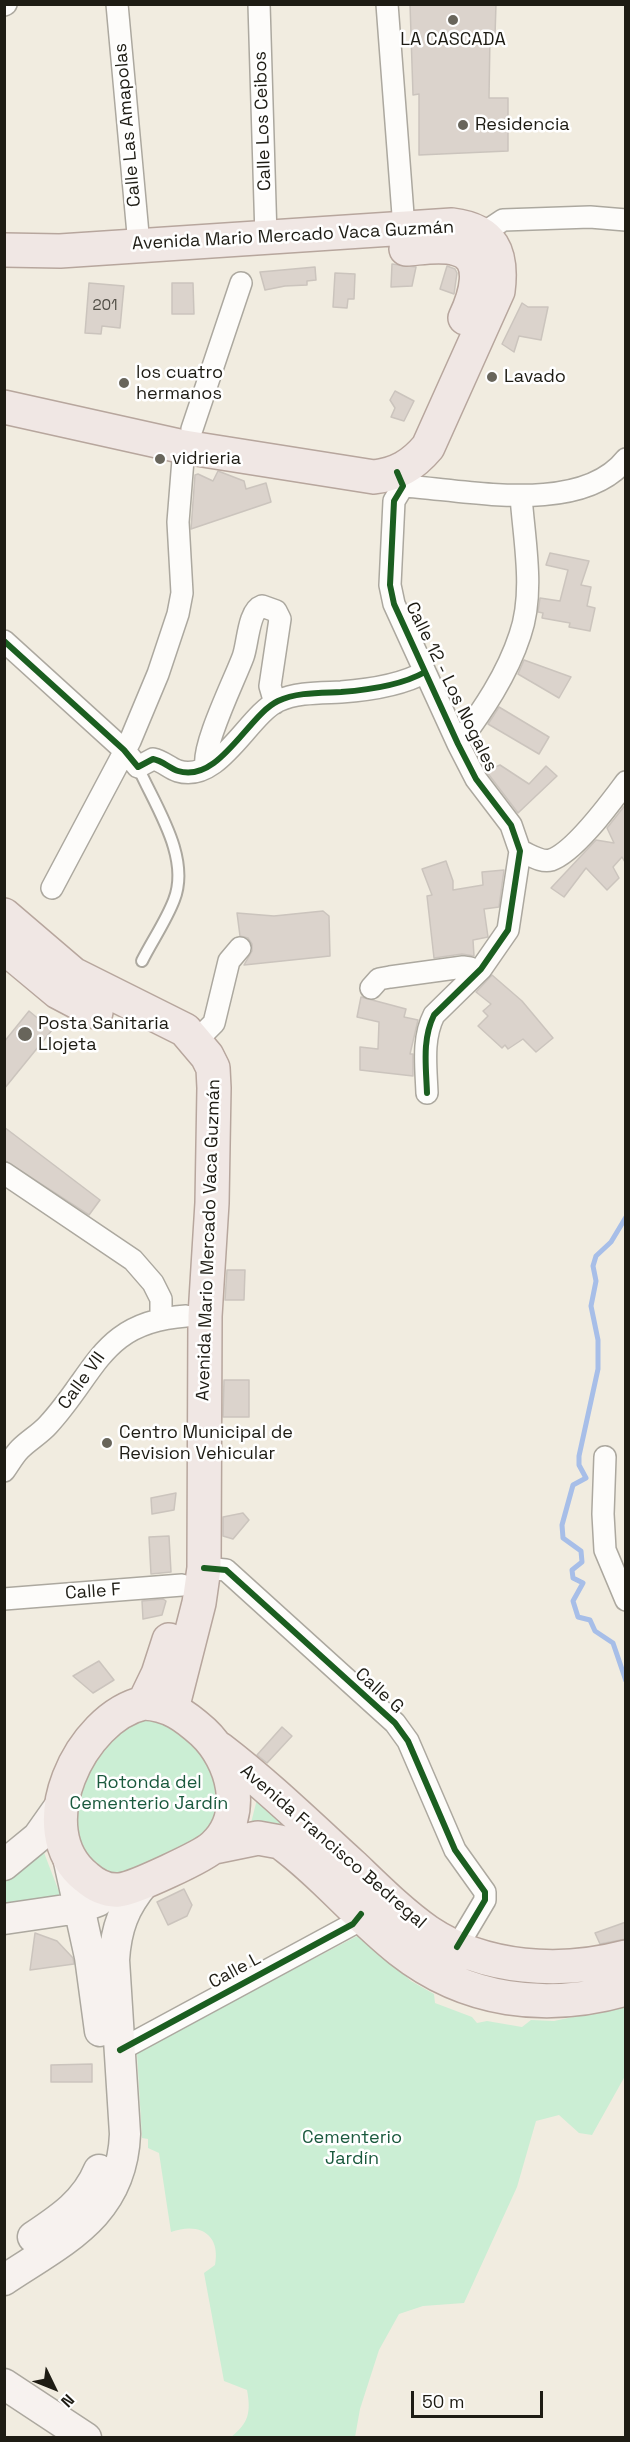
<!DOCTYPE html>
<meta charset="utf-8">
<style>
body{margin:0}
#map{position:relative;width:630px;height:2442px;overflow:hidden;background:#f1ece0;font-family:"Space Grotesk",sans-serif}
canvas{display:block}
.frame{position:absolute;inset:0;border:6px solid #1e1c14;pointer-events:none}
.north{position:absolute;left:24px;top:2358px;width:60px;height:60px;-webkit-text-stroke:4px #fff;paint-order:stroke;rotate:133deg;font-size:16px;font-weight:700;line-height:24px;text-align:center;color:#1e1c14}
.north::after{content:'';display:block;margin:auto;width:21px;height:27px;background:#1e1c14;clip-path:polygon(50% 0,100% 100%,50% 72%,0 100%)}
.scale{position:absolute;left:411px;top:2391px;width:132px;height:27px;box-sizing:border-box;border:3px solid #1e1c14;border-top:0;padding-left:8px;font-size:18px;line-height:21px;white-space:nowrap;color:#1e1c14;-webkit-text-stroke:4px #fff;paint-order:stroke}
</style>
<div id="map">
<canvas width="630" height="2442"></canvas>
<div class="frame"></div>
<div class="north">N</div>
<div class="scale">50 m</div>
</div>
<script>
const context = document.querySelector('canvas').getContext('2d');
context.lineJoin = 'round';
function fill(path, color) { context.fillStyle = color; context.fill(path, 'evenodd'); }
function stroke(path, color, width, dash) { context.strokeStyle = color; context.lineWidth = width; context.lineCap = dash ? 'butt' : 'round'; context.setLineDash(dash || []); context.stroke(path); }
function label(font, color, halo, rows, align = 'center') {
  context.font = font + ' "Space Grotesk",sans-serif'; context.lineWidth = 5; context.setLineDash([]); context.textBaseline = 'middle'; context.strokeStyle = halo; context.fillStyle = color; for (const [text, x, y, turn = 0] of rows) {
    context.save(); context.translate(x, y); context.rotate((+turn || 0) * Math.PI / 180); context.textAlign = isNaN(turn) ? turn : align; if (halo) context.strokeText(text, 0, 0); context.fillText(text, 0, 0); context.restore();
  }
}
fill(new Path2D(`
 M149,1719L176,1729L214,1765L224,1803L206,1836L122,1877L99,1872C92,1863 78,1849 75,1838C67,1798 93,1748 127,1726C133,1722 142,1721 149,1719Z
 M258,1795L299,1826L284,1830L251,1823Z
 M43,1850L61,1897L5,1905V1881Z
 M361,1934L411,1981L434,1994L435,2003L472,2017L477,2023L487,2021L522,2027L531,2020L554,2021L625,2006V2076L592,2135L579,2133L559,2115L536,2121L517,2187L464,2303L423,2306L399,2314L379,2350L360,2409L355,2437H231C249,2423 251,2412 247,2390L224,2381L204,2273L215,2265C221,2233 198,2222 171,2232L159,2153L148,2148V2139L142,2138L137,2054L141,2049Z`), '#cbeed4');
stroke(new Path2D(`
 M626,1217L611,1242L596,1256L593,1266L596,1281L591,1306L598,1340V1369L579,1456V1465L586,1478L573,1485L562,1525L563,1538L581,1551L582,1562L572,1570L573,1578L583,1583L573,1601L578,1617L590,1620L595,1631L613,1643L626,1681`), '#a7bee8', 5);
const building = new Path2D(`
 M410,4H496L495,36H490L489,98H508V151L419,155V94L413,95Z
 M392,264L416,267L412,286L391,287Z
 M447,266L455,269L457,273L454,294L440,289Z
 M315,267L316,280L307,281V285L285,286L265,290L260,272Z
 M335,273L355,274L354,299H348L347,308L333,307Z
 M89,283L124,286L120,328L102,326L101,334L85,333Z
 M172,283H193L194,314H172Z
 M522,303L528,307H548L541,340L519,336L514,352L502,344Z
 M395,391L414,401L404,421L391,417L395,408L390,400Z
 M218,471L244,481L246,489L266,483L271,502L191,529L195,475L198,474L213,481Z
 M550,553L589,561L581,585L591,587L587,606L595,608L590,631L569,627L570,623L542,618L543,613L538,612L540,598L560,601L568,570L546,565Z
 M524,660L571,677L559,698L518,674Z
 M499,707L549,737L539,754L488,724Z
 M500,765L529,784L546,766L557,776L518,813L486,771Z
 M626,804V864L622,857L613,867L619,878L607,890L586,868L564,897L551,888L596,840L614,843L607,828Z
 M446,861L453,881V890L483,885L482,872L504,870L499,907L484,909L488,937L473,940L474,956L462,954L434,958L427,896L432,895L422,869Z
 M323,911L329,916L330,956L244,965L252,951V944L248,938L240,936L237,913L274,916Z
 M492,975L522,1001L553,1038L536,1052L523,1039L508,1049L505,1045L502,1048L478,1026L488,1016L483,1011L491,1004L476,992Z
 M361,997L406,1009L404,1017L418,1020L410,1054H413V1076L360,1070V1047L378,1049L379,1022L357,1017Z
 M29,1011L52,1030L4,1089V1042Z
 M4,1127L100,1200L89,1215L4,1160Z
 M227,1270H245L244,1300H225Z
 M224,1380H249V1417H223Z
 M176,1493L174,1510L152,1514L151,1498Z
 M243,1513L249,1520L233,1539L223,1536V1517Z
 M169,1536L171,1572L151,1574L149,1537Z
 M163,1599L166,1601L162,1615L143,1619L142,1601Z
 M99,1661L114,1680L93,1693L73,1676Z
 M282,1727L292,1736L267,1763L257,1755Z
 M184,1889L192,1905L187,1916L168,1925L157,1902Z
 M626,1922V1939L600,1944L595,1933Z
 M35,1933L57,1941L73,1958L74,1964L30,1970Z
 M92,2064V2082H51V2065Z`);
fill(building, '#dbd3cc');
stroke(building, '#cbc4bd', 1.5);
const lane = new Path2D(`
 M138,767C155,806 191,857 174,900C166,921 152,941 142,961`);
const street = new Path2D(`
 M117,4L139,245
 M259,4L266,237
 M387,4L404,228
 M4,5L6,4
 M482,234L503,220L590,217L626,220
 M192,429L241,283
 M397,472L403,486L394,501L390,585L394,604L458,744L476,779L511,825L520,851L508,930L481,969L434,1015C422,1039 426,1066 427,1093
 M403,486C467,490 581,516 626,459
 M4,641L124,750L138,767L153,759C163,761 169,768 178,771C219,784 248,715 278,701C297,692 321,693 341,692C368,690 402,685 425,672
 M458,744C483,710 507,675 520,635C535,592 524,540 521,496
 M206,767C201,747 235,679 243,657C248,644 248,611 262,606L276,611L280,619L270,686L275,703
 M520,851C529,854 541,863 551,860C575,852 611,802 626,782
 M52,888L130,741L158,674L178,614L182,593L178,522L184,447
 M371,988L379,979L390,977L463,967L470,968L476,973
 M196,1041L214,1023L229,961L240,948
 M4,1173L133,1260L153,1283L161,1299V1318
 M605,1457L603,1514L605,1550L626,1600
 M4,1471C9,1464 14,1455 20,1449C29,1440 40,1434 48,1425C97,1372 101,1322 186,1316
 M204,1568L226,1570L395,1723L408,1741L455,1850L485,1892V1900L457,1947
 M4,1599L182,1585
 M120,2050L353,1924L361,1914`);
const secondary = new Path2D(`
 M68,1857L90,1957L100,2031
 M4,1865L38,1837L62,1803
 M4,1919L79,1908L98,1901
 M33,2237C60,2219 86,2202 99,2170
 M4,2280C64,2240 122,2215 125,2134L114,1960C116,1928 124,1907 144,1883
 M4,2384L86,2438`);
const primary = new Path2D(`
 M406,249C422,248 442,244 457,249C489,258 474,299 465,318
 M4,250L60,251L452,225C493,230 503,253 498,291L428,447C412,466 397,474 374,477L184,447L4,407
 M4,915L73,974L185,1030L207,1056L213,1068L214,1088L212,1203L205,1316L204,1568L199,1603L172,1709
 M4,947L58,992L96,1012
 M144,1703L158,1674L169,1640
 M144,1703C169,1704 185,1716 203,1732C233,1760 248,1815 214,1846C204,1856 133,1889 119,1890C107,1891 95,1885 86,1877C27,1830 80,1717 144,1703Z
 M220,1749C267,1785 309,1826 353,1866C377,1889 401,1913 428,1932C485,1970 561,1974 626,1957
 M214,1847L258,1838L280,1842C324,1874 358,1917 400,1950C466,2002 546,2012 626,1989`);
stroke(lane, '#aca89f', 14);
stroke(street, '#aca89f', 24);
stroke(secondary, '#aca89f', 33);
stroke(primary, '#b7a69d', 36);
stroke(lane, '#fdfcfa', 10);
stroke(street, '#fdfcfa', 21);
stroke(secondary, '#f7f2ef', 30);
stroke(primary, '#f0e7e4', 33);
stroke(new Path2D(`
 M397,472L403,486L394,501L390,585L394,604L458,744L476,779L511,825L520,851L508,930L481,969L434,1015C422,1039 426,1066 427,1093
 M4,641L124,750L138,767L153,759C163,761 169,768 178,771C219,784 248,715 278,701C297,692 321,693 341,692C368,690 402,685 425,672
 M204,1568L226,1570L395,1723L408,1741L455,1850L485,1892V1900L457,1947
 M120,2050L353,1924L361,1914`), '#1b5e20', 6);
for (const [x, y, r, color] of [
 [453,20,6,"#68655b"],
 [463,125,6,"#68655b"],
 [492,377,6,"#68655b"],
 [124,383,6,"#68655b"],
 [160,459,6,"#68655b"],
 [25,1034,8,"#68655b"],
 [107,1443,6,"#68655b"]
]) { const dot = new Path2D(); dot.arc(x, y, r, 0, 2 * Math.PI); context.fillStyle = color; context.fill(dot); stroke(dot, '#fff', 2); }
label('15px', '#504d45', null, [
 ["201",105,306]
]);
label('18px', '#1e1c14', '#fff', [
 ["LA CASCADA",453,40,"center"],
 ["Residencia",475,125],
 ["los cuatro",136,373],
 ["hermanos",136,394],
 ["Lavado",504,377],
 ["vidrieria",172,459],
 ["Posta Sanitaria",38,1024],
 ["Llojeta",38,1045],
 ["Centro Municipal de",119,1433],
 ["Revision Vehicular",119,1454]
], 'left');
label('18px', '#1e1c14', '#fff', [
 ["Calle Los Ceibos",263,121,-92],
 ["Calle Las Amapolas",128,125,-95],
 ["Avenida Mario Mercado Vaca Guzmán",293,236,-3],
 ["Calle 12 - Los Nogales",451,687,64],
 ["Avenida Mario Mercado Vaca Guzmán",209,1240,-88],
 ["Calle VII",82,1381,-54],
 ["Calle F",93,1592,-4],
 ["Calle G",379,1691,42],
 ["Avenida Francisco Bedregal",333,1847,41],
 ["Calle L",235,1971,-28]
]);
label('18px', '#1b5a3e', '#fff', [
 ["Rotonda del",149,1783],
 ["Cementerio Jardín",149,1804],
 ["Cementerio",352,2138],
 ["Jardín",352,2159]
]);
</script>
